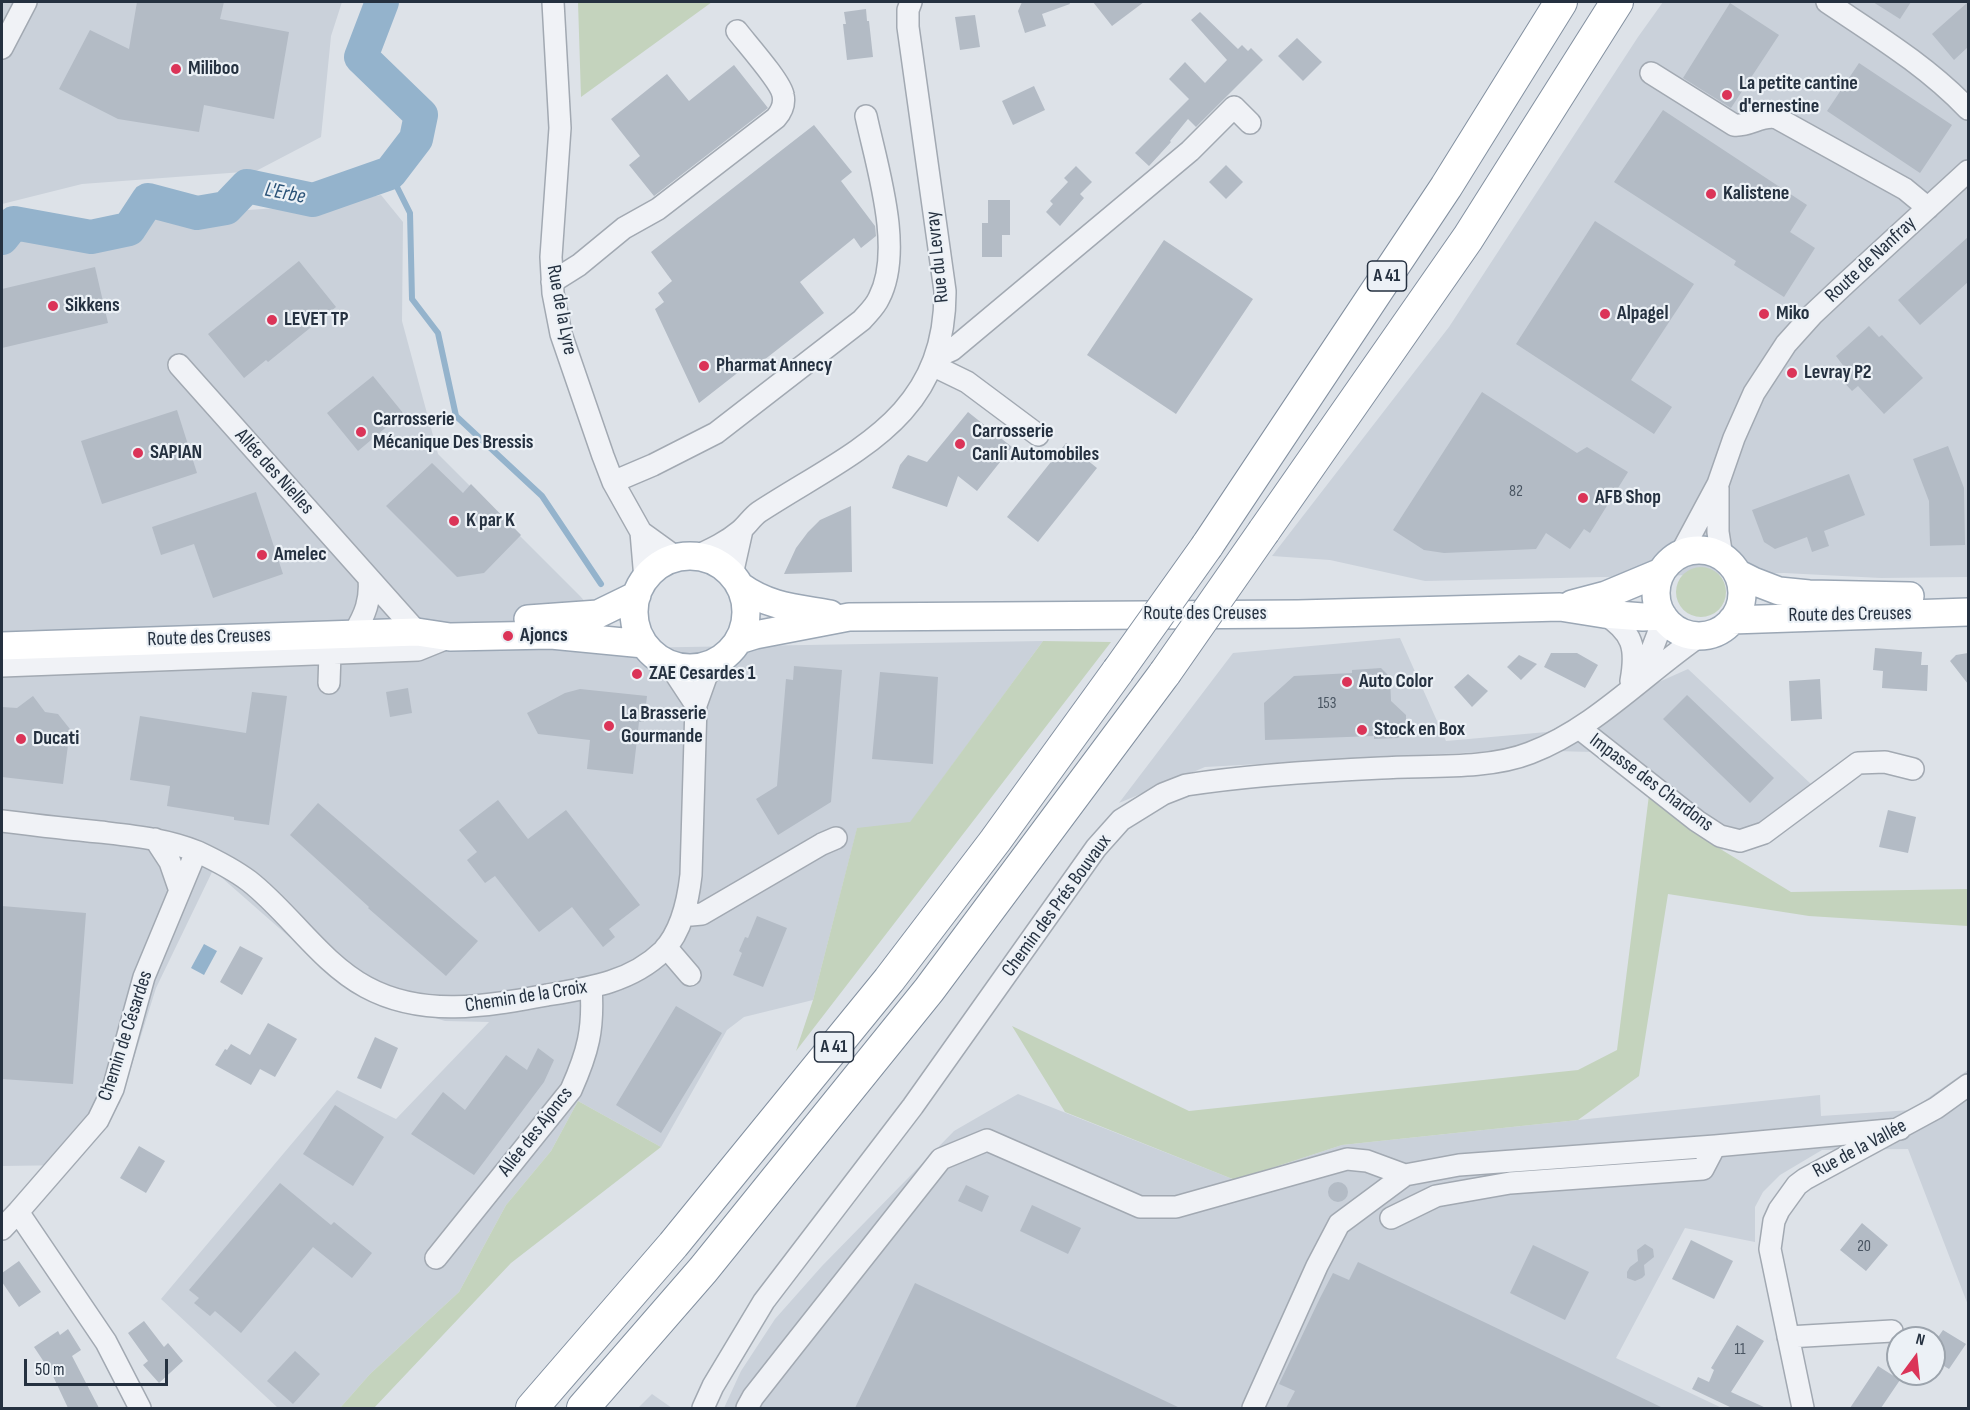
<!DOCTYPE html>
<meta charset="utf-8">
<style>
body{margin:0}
#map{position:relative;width:1970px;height:1410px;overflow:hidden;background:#dde2e8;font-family:"Sofia Sans Condensed",sans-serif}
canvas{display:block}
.frame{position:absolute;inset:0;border:3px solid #253140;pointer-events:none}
.north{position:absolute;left:1886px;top:1326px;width:60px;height:60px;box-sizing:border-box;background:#ecf1f6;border:2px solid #9ca4ad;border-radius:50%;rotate:15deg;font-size:16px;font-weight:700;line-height:24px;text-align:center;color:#253140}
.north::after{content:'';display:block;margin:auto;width:21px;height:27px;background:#db3458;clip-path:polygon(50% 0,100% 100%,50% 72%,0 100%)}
.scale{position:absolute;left:24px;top:1359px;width:144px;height:27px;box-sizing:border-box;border:3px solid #253140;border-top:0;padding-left:8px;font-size:18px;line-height:21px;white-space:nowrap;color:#253140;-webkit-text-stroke:4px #ecf1f6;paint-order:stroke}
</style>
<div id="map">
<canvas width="1970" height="1410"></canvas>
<div class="frame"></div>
<div class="north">N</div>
<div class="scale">50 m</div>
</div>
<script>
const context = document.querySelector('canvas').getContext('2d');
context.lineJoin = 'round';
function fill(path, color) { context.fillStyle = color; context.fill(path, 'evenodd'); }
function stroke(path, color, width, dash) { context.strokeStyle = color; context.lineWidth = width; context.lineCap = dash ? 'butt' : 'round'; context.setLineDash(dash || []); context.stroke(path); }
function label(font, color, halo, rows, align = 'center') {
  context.font = font + ' "Sofia Sans Condensed",sans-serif'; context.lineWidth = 4.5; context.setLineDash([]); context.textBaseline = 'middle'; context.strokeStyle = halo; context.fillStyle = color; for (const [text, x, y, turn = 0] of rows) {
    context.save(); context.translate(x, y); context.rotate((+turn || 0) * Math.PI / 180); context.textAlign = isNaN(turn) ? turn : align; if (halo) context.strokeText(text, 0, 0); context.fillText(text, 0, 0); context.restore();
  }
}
fill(new Path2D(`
 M2,2H342L331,36L321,137L256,171L82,184L2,204Z
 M1663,2H1968V577L1881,578L1784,573L1425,581L1330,560L1272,556L1449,327L1638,37Z
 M381,195L403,222L402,321L438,454L580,596L627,648L1043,641L910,823L857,829L813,1000L744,1017L727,1030L661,1147L578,1101L551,1151L506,1205L459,1292L370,1374L340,1408H278L161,1299L337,1090L396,1119L489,1022L445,1021L352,992L213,870L156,988L120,1103L73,1165L2,1166V253L15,238L77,250L116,245L158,216L323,205Z
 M1400,638L1446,741L1547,732L1688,669L1811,784L1722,850L1592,752L1516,750L1205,767L1119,803L1233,653Z
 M1968,1070V1305L1908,1149L1822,1150L1780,1175L1763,1192L1755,1207V1242L1685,1228L1616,1358L1722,1408H724L741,1371L775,1319L822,1266L954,1131L1018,1094L1235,1180L1342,1145L1578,1120L1820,1095L1821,1116L1911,1110Z
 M652,1394L672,1408H638Z`), '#cad1da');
fill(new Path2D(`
 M578,2H712L581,97Z
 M1676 592a25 25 0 1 1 50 0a25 25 0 1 1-50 0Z
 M1043,641L1111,642L796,1051L813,1000L857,828L910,822Z
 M1649,795L1722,850L1791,892L1968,889V926L1809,916L1668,894L1639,1076L1578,1120L1342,1145L1235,1180L1065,1112L1012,1026L1189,1111L1578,1070L1617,1050Z
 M578,1101L661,1147L511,1263L374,1408H340L370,1374L459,1292L506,1205L551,1151Z`), '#c4d3bd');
fill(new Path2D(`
 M204,944L217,951L204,975L191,968Z`), '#94b3cc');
stroke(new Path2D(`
 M390,173L410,213L412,299L438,333L456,416L542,496L601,584`), '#94b3cc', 6);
stroke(new Path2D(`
 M2,238L14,223L91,237L129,229L148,200L197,213L226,208L247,186L313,200L390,173L416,139L421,115L361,57L382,2`), '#94b3cc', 34);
fill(new Path2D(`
 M137,2H224L220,19L289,32L274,119L204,105L199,132L118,119L59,89L90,30L129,49Z
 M1022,2H1069L1070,4L1042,14L1046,26L1025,33L1018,11Z
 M1093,2H1144L1112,26Z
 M1873,2H1911L1900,19Z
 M1968,2V47L1954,60L1932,34Z
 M1730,3L1779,35L1731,108L1683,78Z
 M866,9L867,21H869L873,57L847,60L843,24H846L844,12Z
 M1200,12L1238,49L1242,45L1248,51L1251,48L1263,60L1196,127L1188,119L1170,141L1171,142L1149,166L1135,153L1189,99L1169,79L1185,62L1205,83L1227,60L1191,20Z
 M975,15L980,47L960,50L955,17Z
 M1297,38L1322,62L1303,81L1278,56Z
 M1859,63L1952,125L1920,173L1827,111Z
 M734,65L768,108L654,196L629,165L640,156L611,119L667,74L689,101Z
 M1034,86L1045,110L1013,125L1002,101Z
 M1663,110L1807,205L1790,232L1815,248L1784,297L1734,265L1736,261L1614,182Z
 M814,125L852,172L841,181L875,226L876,236L861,248L854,238L800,282L824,313L750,371L745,367L699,403L655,309L664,302L658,293L672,281L651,252Z
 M1226,165L1243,182L1226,199L1209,182Z
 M1076,166L1092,182L1080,194L1084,198L1060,226L1046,212L1053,204L1050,201L1068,182L1064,178Z
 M988,200H1010V235H1002V257H982V223H988Z
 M1595,221L1694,284L1631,380L1672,407L1654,434L1516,344Z
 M1968,237V282L1920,325L1898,300Z
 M1164,240L1253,299L1176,414L1087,355Z
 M299,261L336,307L268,362L266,360L244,378L208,334Z
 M95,267L108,323L2,348V289Z
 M1869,326L1879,337L1882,335L1923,378L1884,414L1858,386L1852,391L1840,378L1847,373L1843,369L1845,368L1836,356Z
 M373,376L403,413L358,451L327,413Z
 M1482,392L1577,453L1587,447L1628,472L1590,533L1584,529L1570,549L1546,533L1536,549L1444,553L1424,550L1393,530Z
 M177,410L197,473L102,504L81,441Z
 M968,412L1012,447L977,491L958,476L947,507L892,488L900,465L908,455L927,462Z
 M1066,443L1097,468L1038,542L1007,517Z
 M1948,446L1964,488L1965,545L1930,546L1929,501L1913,459Z
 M432,463L463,493L471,484L521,535L484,573L457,577L386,506Z
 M1849,474L1865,515L1824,531L1829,546L1812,552L1807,537L1775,549L1764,542L1752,510Z
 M256,492L283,574L213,598L194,544L161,555L152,527Z
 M851,506L852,572L784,574L796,548L808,532L820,520Z
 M1875,648L1922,652L1921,665H1928L1927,691L1882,688L1883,671L1873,670Z
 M1551,653H1577L1598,665L1585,688L1544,667Z
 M1968,653V684L1950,661L1956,655Z
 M1519,655L1537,664L1521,680L1507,667Z
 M794,666L842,670L831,802L778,835L756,799L777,786L786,679L793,680Z
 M1381,668L1390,677L1391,701L1406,715V728L1398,738L1374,739V736L1265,740L1264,703L1294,676L1352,673V670Z
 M880,672L938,677L933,764L872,759Z
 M1468,674L1488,691L1472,707L1454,687Z
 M1820,679L1822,719L1791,721L1789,681Z
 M408,688L412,713L390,717L386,692Z
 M580,689L647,696L644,722H639L633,774L587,769L590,740L538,734L527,713L565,693Z
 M252,692L287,696L269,825L234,820V817L167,806L170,786L130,780L140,716L246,733Z
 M1687,695L1774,778L1750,803L1663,719Z
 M33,696L45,712L58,714L77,738L68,745L63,784L2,777V707L17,708Z
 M498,800L528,839L566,810L640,905L609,929L615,937L603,947L572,907L539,932L495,876L485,883L467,860L477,852L459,830Z
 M318,803L478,941L446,976L368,908L369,907L290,835Z
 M1888,810L1916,817L1908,853L1879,847Z
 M2,906L86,913L73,1084L2,1079Z
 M757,916L787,928L763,987L733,975L742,953L739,951L745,937L748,938Z
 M240,946L263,958L242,995L220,982Z
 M676,1006L722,1033L661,1133L616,1105Z
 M268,1023L297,1039L275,1077L260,1069L251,1085L215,1065L225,1049L227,1050L231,1044L250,1055Z
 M375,1037L398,1048L381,1089L357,1078Z
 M538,1048L554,1060L544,1082L474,1175L411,1134L443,1092L465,1110L506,1055L527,1070Z
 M335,1105L384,1137L353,1186L303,1154Z
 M139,1146L165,1161L146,1193L120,1178Z
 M1328 1192a10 10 0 1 1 20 0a10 10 0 1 1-20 0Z
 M280,1183L331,1225L334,1222L372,1253L352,1278L313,1247L241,1333L215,1311L210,1316L194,1303L199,1298L189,1290Z
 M966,1185L989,1196L982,1212L958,1201Z
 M1032,1205L1081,1228L1068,1254L1020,1231Z
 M1862,1223L1888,1245L1866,1271L1840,1250Z
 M1691,1240L1733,1261L1714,1299L1672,1279Z
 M1645,1244L1653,1249L1654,1257L1644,1265L1645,1275L1642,1278L1635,1281L1627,1278V1272L1630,1267L1638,1261L1637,1250Z
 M1533,1245L1589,1272L1565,1320L1510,1293Z
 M19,1261L41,1292L19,1307L2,1282V1273Z
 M1358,1262L1484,1322L1663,1408H1286L1295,1391L1279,1384L1320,1298L1333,1273L1349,1280Z
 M915,1283L1180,1408H855Z
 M144,1321L164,1347L168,1343L183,1361L159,1383L143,1365L148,1361L128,1333Z
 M1737,1325L1764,1341L1731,1392L1766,1408H1732L1692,1389L1698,1377L1709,1382L1714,1370L1711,1368Z
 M68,1329L81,1350L72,1356L99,1408H68L52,1374L34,1347L58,1331L60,1335Z
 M1943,1330L1966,1344L1949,1369L1934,1360V1343Z
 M295,1351L320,1374L293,1404L267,1381Z
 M1878,1366L1900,1380L1881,1408H1850Z`), '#b3bbc5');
const minor = new Path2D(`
 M553,2L560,128L551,257L553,293L561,334L603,456L613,482L641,532L645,579
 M1827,2C1876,35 1927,66 1968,109
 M2,48L26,2
 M1651,73L1734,125C1749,127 1762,114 1777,118L1905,189L1928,208
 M552,282L579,265L624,228L658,209L776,118C782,111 785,104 783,95C781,82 747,44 737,31
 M937,354H943L952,350L1190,151L1234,107L1250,123
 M179,365L417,632
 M932,365L967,382L1038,435
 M613,482L653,465L716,433L862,320C868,313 875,307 879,298C904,250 877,167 866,116
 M1718,488V532L1722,557
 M641,532L677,558
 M1681,553L1718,484L1734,438L1754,393L1786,344L1813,314L1846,283L1968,171
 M697,556C712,549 727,542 740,531C747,525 752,517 759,512C851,452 946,419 945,291L908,27V10L911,2
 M732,575L742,530
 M1604,614C1633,632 1637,648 1631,681
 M354,633C365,615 371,600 369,579
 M669,664L696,705
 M2,666L418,650L450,637
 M1635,677L1648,660L1664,618
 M329,683L330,653
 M1579,728L1697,821L1720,836L1740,841L1764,833L1858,763L1885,762L1913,769
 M2,821C34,825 67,829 100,832C134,836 166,839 198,852C215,860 233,869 249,881C289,912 320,962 366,987C423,1018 487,1006 547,995C590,988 631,982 663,951C682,931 688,901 691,875L696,705L706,677L717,662
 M155,839L170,862L179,888
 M684,913L691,915L702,914L822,844L836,838
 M666,947L690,975
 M18,1212L106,1342L140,1408
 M1391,1218L1436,1196L1510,1183L1703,1169L1715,1146
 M2,1229L18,1212L98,1120L113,1089L144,977L196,852
 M436,1258L571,1090C588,1052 594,1029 591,987
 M1788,1337L1892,1331
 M703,1408L713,1386L764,1301L913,1106L1096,848L1121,820L1163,794L1186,785C1250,775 1316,771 1381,768C1426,765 1487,770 1530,753C1595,728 1644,674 1701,635
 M747,1408L753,1397L786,1355L941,1159L987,1140L1140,1207H1176L1347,1159L1367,1161L1405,1175
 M1253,1408L1317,1266L1339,1224L1405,1175L1459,1165L1715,1146L1900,1129
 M1803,1408L1770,1249L1774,1221L1779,1210L1797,1185L1805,1179L1936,1108L1968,1085`);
const major = new Path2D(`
 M1656 593a43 43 0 1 1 86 0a43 43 0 1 1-86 0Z
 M634 612a56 56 0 1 1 112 0a56 56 0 1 1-112 0Z
 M1737,573L1753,581L1779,591L1809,594L1910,596
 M740,586C769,607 796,608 830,614
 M1572,604L1606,595L1661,572
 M528,619L598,614L637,595
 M1732,620L1968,612
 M739,640L755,635L849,617L1298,614L1560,607L1604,614L1643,617L1663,616
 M2,646L417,632L450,637L551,635L644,644`);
const highway = new Path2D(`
 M1264,531L1468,238L1617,2
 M1207,546L1446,187L1561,2
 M532,1408L673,1245L889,980L995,841L1118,671
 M583,1408L703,1270L929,990L1165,673`);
stroke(minor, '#a2a9b2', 24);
stroke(major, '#9ba7b5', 30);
stroke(highway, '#8390a0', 34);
stroke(minor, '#f0f2f6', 21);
stroke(major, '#fff', 27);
stroke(highway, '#fff', 32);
const highwayBridge = new Path2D(`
 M1118,671L1207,546
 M1165,673L1264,531`);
stroke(highwayBridge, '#8390a0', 34, []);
stroke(highwayBridge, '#fff', 32);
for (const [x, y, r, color] of [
 [176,69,6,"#db3458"],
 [1727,95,6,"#db3458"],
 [1711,194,6,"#db3458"],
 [53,306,6,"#db3458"],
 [1605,314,6,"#db3458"],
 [1764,314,6,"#db3458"],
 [272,320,6,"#db3458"],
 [704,366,6,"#db3458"],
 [1792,373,6,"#db3458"],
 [361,432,6,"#db3458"],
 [960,444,6,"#db3458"],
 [138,453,6,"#db3458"],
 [1583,498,6,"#db3458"],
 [454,521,6,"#db3458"],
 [262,555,6,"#db3458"],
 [508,636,6,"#db3458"],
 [637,674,6,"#db3458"],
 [1347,682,6,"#db3458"],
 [609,726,6,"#db3458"],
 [1362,730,6,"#db3458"],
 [21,739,6,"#db3458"]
]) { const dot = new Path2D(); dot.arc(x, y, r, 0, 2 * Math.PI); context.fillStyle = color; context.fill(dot); stroke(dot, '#ecf1f6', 2); }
label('16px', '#485461', null, [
 ["82",1516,492],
 ["153",1327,704],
 ["20",1864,1247],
 ["11",1740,1350]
]);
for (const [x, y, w] of [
 [1387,276,39],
 [834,1047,39]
]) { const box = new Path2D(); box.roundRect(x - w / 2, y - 15, w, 30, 4.5); context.fillStyle = '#ecf1f6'; context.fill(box); stroke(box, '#253140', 1.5); }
label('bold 18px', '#253140', null, [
 ["A 41",1387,276],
 ["A 41",834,1047]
]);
label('bold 20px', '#253140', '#ecf1f6', [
 ["Miliboo",188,69],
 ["La petite cantine",1739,84],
 ["d'ernestine",1739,107],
 ["Kalistene",1723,194],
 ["Sikkens",65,306],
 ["Alpagel",1617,314],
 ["Miko",1776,314],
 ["LEVET TP",284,320],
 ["Pharmat Annecy",716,366],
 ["Levray P2",1804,373],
 ["Carrosserie",373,420],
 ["Mécanique Des Bressis",373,443],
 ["Carrosserie",972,432],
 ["Canli Automobiles",972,455],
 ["SAPIAN",150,453],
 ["AFB Shop",1595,498],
 ["K par K",466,521],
 ["Amelec",274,555],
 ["Ajoncs",520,636],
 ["ZAE Cesardes 1",649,674],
 ["Auto Color",1359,682],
 ["La Brasserie",621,714],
 ["Gourmande",621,737],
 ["Stock en Box",1374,730],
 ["Ducati",33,739]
], 'left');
label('20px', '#253140', '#ecf1f6', [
 ["Rue du Levray",938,257,-96],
 ["Route de Nanfray",1871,260,-43],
 ["Rue de la Lyre",561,310,79],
 ["Allée des Nielles",274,472,48],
 ["Route des Creuses",1205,614],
 ["Route des Creuses",1850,615,-1],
 ["Route des Creuses",209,638,-2],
 ["Impasse des Chardons",1651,783,37],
 ["Chemin des Prés Bouvaux",1057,906,-54],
 ["Chemin de la Croix",526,997,-9],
 ["Chemin de Césardes",126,1036,-72],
 ["Allée des Ajoncs",536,1132,-52],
 ["Rue de la Vallée",1860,1149,-28]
]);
label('italic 21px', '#2b5378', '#ecf1f6', [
 ["L'Erbe",285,194,11]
]);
</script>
